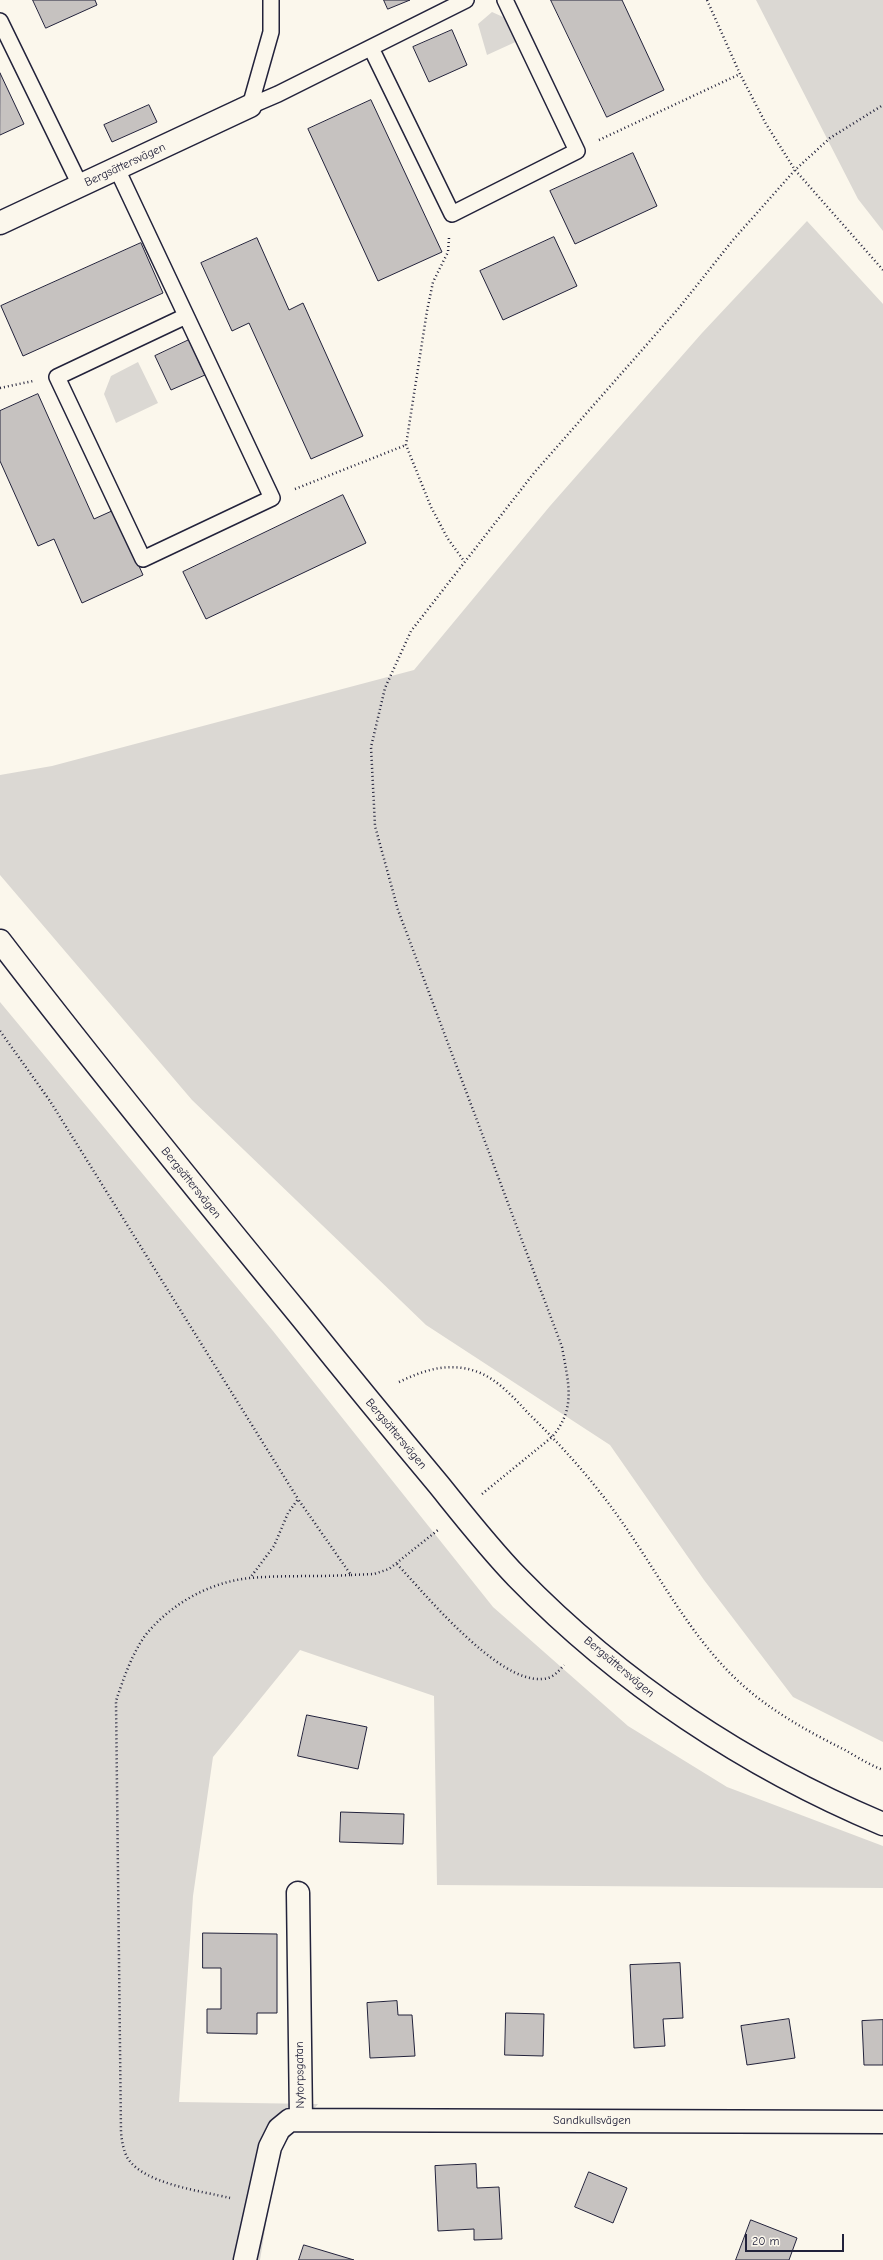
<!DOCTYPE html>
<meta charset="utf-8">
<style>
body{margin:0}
#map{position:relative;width:883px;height:2260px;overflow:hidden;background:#fbf7ec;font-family:"Comic Neue",sans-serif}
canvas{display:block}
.scale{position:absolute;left:745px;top:2234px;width:99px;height:18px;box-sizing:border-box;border:2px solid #22223b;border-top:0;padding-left:5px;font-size:12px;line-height:14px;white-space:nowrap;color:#22223b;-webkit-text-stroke:3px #fbf7ec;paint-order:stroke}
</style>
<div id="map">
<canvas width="883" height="2260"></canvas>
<div class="scale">20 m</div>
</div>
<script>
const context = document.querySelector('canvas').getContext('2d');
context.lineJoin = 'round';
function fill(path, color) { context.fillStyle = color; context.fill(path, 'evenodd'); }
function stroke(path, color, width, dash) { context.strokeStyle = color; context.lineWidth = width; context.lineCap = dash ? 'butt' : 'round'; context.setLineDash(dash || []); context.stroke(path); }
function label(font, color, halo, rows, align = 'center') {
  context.font = font + ' "Comic Neue",sans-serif'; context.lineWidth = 3; context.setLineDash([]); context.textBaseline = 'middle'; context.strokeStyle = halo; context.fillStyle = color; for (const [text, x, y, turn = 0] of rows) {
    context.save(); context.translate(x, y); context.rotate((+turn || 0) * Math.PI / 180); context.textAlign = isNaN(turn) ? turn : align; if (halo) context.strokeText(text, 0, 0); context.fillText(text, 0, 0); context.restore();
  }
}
fill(new Path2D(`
 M756,0H883V231L858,199Z
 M492,12L512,21L522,39L487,55L478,24Z
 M807,221L883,304V1742L793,1697L704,1580L610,1445L426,1325L192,1100L0,875V775L52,766L414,670L550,506L702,333Z
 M138,362L158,403L116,423L104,394L111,376Z
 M0,1002L273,1331L493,1607L628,1726L727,1787L883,1846V1888L437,1885L434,1696L300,1650L213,1757L193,1896L179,2102L318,2104L278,2151L260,2260H0Z`), '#dbd8d3');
const building = new Path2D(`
 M33,0H95L97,5L46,28Z
 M384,0H410L388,9Z
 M551,0H622L664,90L607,117Z
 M452,30L467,65L429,82L413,47Z
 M0,73L24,124L0,135Z
 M371,100L442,252L378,281L308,129Z
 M149,105L157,122L112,142L104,125Z
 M633,153L657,206L575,244L550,191Z
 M554,237L577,286L503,320L480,271Z
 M257,238L289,310L303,303L363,436L311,459L249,323L232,331L201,263Z
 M141,243L163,293L23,356L1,306Z
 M189,340L205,375L171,390L155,356Z
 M38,394L94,519L114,510L143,575L82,603L54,539L38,546L0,461V411Z
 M343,495L366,543L206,619L183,572Z
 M307,1715L367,1727L358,1769L298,1756Z
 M341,1812L404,1814L403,1844L340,1842Z
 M203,1933L277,1934V2013H257V2034L207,2033V2009H221V1968H203Z
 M680,1963L683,2018L663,2019L665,2046L634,2048L630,1965Z
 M397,2001L398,2015H412L415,2056L370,2058L367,2003Z
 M506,2013L544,2014L543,2056L505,2055Z
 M789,2019L795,2058L747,2065L741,2026Z
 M883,2020V2065H864L862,2021Z
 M476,2164L477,2188L499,2187L502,2239L474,2240V2229L438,2231L435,2166Z
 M589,2172L627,2188L613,2223L575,2207Z
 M751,2220L797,2238L789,2260H736Z
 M304,2245L354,2260H299Z`);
fill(building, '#c6c2c0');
stroke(building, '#22223b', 1);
const lane = new Path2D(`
 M0,21L80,185
 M371,48L452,214L577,151L505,0
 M250,106L278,94L466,0
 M250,106L271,32V0
 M117,169L272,498L143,559L57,377L186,316`);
const street = new Path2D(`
 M0,223L250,106
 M298,1893L301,2120
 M245,2260L270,2147L279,2129L290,2120L883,2122`);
const secondary = new Path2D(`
 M0,941C98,1069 200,1194 302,1318C347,1374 393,1430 439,1485C464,1516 489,1548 517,1577C620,1683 747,1767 883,1824`);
stroke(lane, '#22223b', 18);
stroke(street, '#22223b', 25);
stroke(secondary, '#22223b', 25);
stroke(new Path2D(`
 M707,0L740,74L766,124L795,170L883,270
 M599,140L740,74
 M449,238L448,252L433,282L427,311L406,445L431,507L448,539L464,561
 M0,388L33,381
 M295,489L406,445
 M0,1031L50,1101L298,1499
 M399,1382C424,1370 448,1362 475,1371C497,1378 514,1398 529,1414C563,1447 595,1483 622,1522C657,1572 685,1626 727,1670C760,1705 803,1729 845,1750C857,1757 870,1765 883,1770
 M482,1494L552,1437C577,1408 568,1382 562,1347L398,910L375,826L371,747L385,688L411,631L534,473L678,309L733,240L795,170L830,138L883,105
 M397,1564C425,1594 498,1683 542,1679C552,1679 558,1672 564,1665
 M351,1575L374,1574L389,1569L438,1530
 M230,2198C202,2191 142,2184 127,2157C123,2149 122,2141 121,2133L116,1701C123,1680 133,1650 148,1632C174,1602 211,1582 250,1578C283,1575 317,1577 351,1575L298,1499L288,1513L274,1546L250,1578`), '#22223b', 2.5, [1, 3]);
stroke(lane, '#fbf7ec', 15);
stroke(street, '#fbf7ec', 22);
stroke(secondary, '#fbf7ec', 22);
label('12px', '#22223b', '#fbf7ec', [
 ["Bergsättersvägen",125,165,-25],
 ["Bergsättersvägen",191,1183,51],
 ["Bergsättersvägen",396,1434,50],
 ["Bergsättersvägen",619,1667,40],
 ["Nytorpsgatan",300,2075,-91],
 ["Sandkullsvägen",592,2121]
]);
</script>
